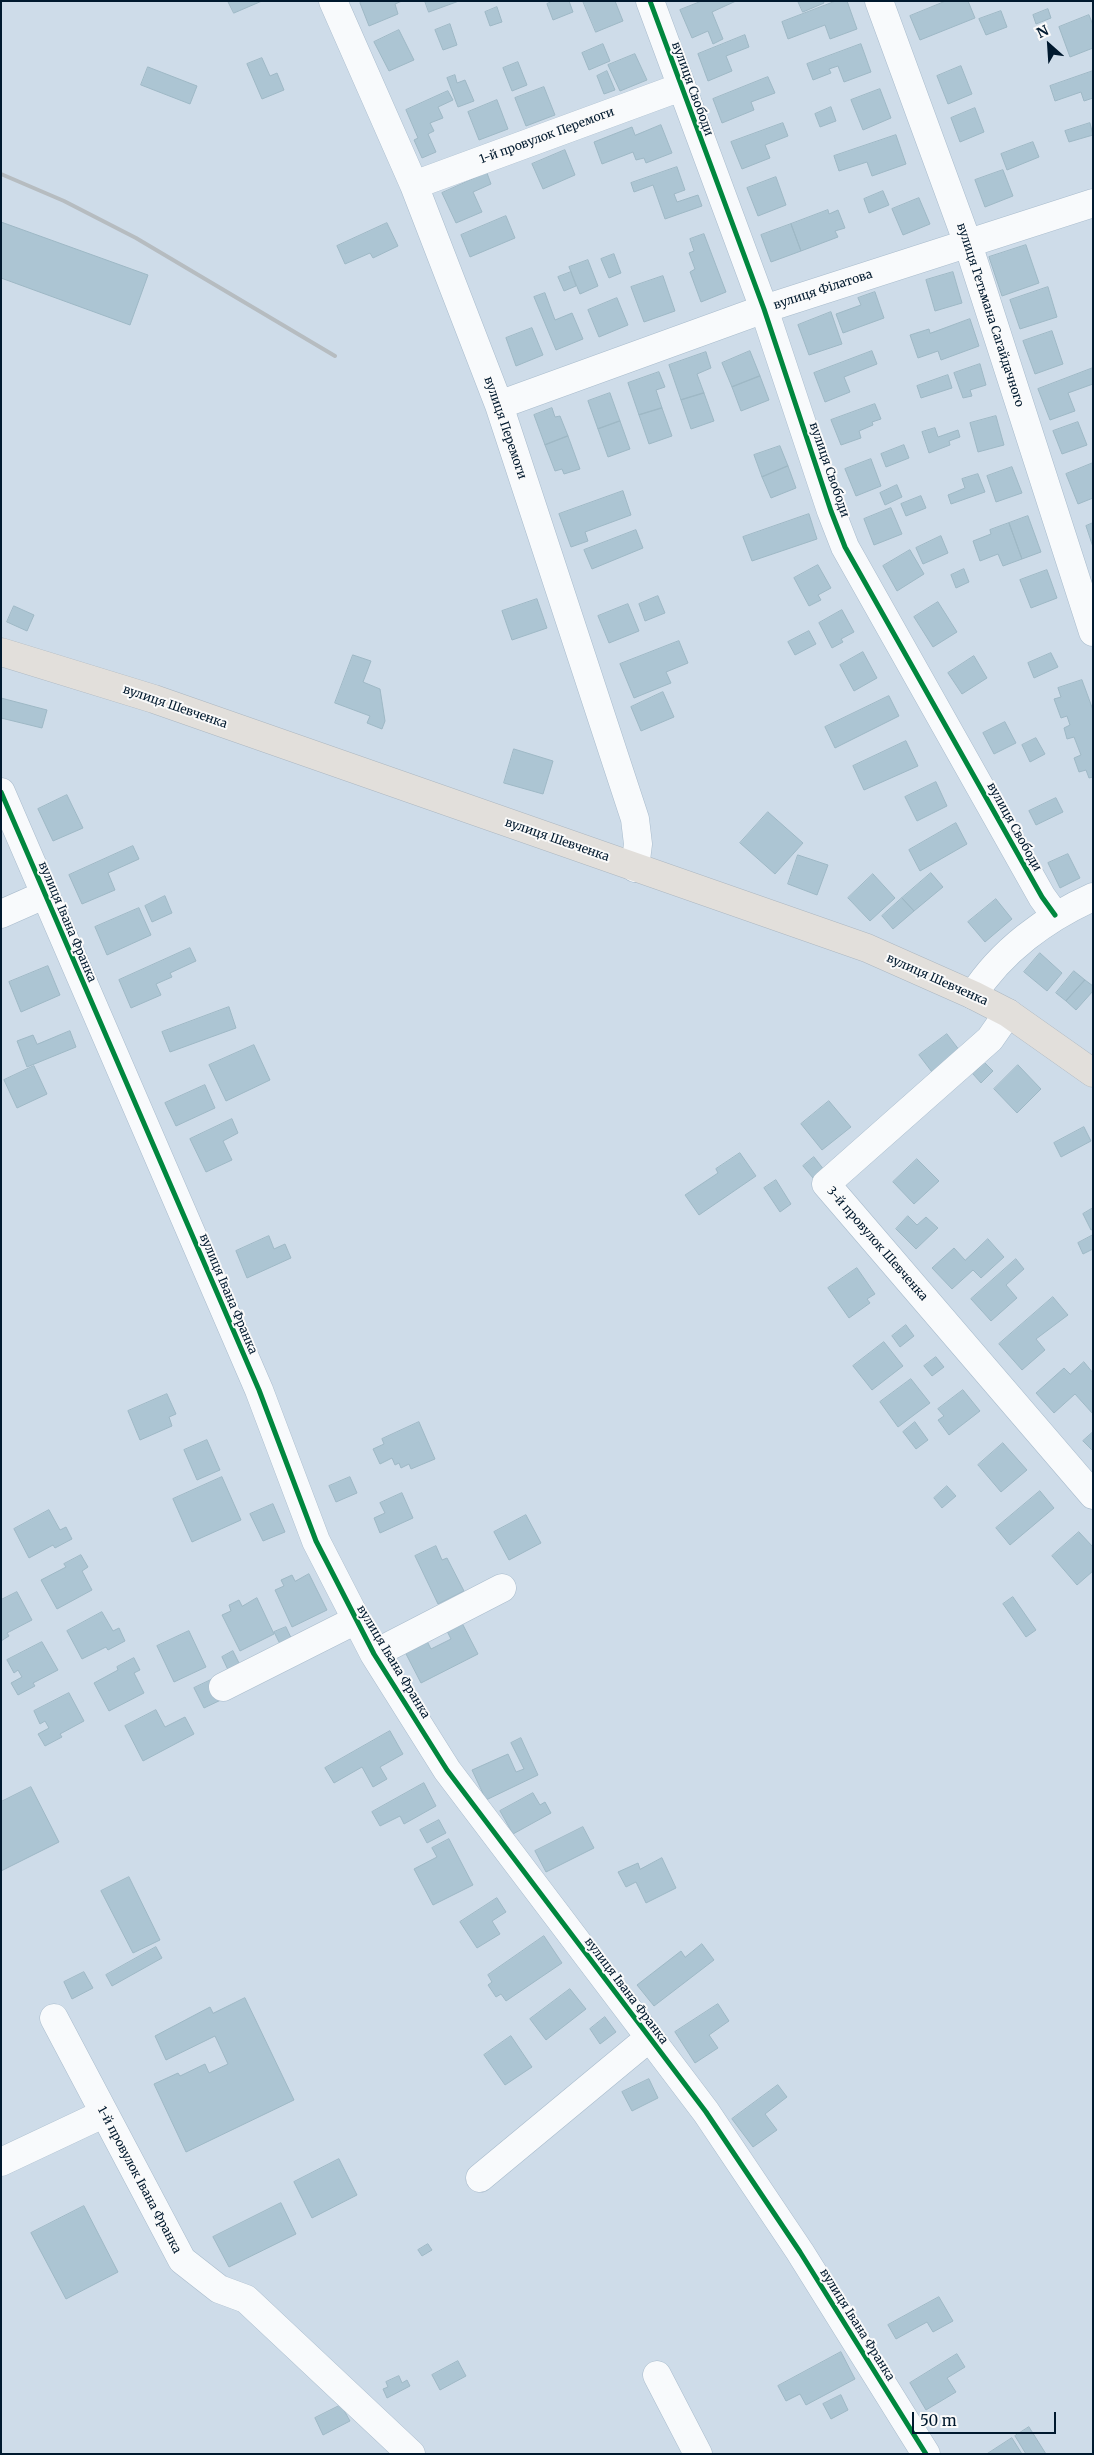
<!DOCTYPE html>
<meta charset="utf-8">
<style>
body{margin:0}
#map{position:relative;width:1094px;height:2455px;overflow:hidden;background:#cedce9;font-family:Merriweather,serif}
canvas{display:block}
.frame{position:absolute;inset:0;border:2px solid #00192e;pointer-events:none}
.north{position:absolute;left:1024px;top:20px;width:50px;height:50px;-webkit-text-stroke:4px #fafafa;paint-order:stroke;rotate:334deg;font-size:14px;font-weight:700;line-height:20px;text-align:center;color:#00192e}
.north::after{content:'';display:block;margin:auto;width:18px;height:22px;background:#00192e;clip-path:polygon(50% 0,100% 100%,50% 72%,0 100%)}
.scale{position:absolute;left:912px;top:2412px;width:144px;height:22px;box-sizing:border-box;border:2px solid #00192e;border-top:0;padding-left:6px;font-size:15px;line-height:18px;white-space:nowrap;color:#00192e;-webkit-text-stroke:4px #fafafa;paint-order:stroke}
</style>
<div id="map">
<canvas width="1094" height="2455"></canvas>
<div class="frame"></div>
<div class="north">N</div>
<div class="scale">50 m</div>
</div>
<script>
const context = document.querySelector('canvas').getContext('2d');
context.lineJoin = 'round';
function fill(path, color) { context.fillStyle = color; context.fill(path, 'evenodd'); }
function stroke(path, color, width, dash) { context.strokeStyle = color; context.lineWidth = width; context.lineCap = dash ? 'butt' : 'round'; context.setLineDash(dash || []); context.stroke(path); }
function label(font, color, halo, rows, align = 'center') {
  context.font = font + ' Merriweather,serif'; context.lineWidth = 4; context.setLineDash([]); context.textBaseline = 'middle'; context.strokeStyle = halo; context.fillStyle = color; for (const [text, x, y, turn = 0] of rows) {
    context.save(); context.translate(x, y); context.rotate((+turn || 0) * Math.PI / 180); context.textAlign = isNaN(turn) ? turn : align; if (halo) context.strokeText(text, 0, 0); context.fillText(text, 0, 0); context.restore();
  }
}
const building = new Path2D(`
 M228,1H262L234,13Z
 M363,1H402L395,4L398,14L369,26L360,3Z
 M425,1H459L429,12Z
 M553,1H569L573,12L553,20L547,4Z
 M583,1H615L623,21L596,32Z
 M702,1H736L712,12L723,39L713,44L708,31L692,38L680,10Z
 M798,1H823L824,3L803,12Z
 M836,1H847L857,29L830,39L825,25L788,39L782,22Z
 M946,1H968L975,18L920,40L910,16Z
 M497,7L502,22L490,26L485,12Z
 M1048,9L1051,18L1036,24L1033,15Z
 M1001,11L1007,27L986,35L979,19Z
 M1089,15L1093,25V48L1070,57L1059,27Z
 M450,24L457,45L443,50L435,30Z
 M399,30L414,60L389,71L374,42Z
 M745,35L749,47L726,56L732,71L708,81L698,54Z
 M603,44L610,61L589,70L582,53Z
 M861,44L871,72L844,82L838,66L829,69L831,73L813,80L807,64Z
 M635,54L647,80L620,91L608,65Z
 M262,58L270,76L277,73L284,90L262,99L247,64Z
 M518,62L527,85L512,91L503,68Z
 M961,66L972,94L948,104L937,76Z
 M148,67L197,86L190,104L141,85Z
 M607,71L615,90L604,94L597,76Z
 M1093,71V98L1084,101L1081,92L1055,101L1050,86Z
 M455,75L457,83L465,80L474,101L458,107L447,78Z
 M768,77L775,93L751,102L754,110L722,123L713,99Z
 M544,87L555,115L526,126L515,98Z
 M880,89L891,118L863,130L851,100Z
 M448,91L453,100L438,107L443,118L430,123L434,131L428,134L436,152L422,158L414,140L418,138L406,110Z
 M497,100L508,129L479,140L468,112Z
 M831,107L836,121L820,127L815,114Z
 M975,108L984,132L960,142L951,118Z
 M783,123L788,136L765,145L770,158L742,169L731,142Z
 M1090,123L1093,135L1069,142L1065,131Z
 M661,125L672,153L646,163L644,158L636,160L633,152L602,164L594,142L632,127L635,135Z
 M896,135L906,164L872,176L867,162L839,171L834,156Z
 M1033,142L1039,157L1007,170L1001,154Z
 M565,150L575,175L543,189L532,164Z
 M677,167L685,190L674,194L677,202L698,195L702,206L665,219L653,185L634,192L631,183Z
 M1003,170L1013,196L985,207L975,180Z
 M487,173L491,184L473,192L482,212L456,223L442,193Z
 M776,177L786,205L758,216L747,188Z
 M883,191L889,205L869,213L864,199Z
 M919,198L930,224L903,235L892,209Z
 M828,210L829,214L838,210L845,228L835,231L838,237L801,251L791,224Z
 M506,216L515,238L470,257L461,235Z
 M1,222L148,275L130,325L1,278Z
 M387,223L398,246L373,258L370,253L345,264L337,246Z
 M791,224L801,251L771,262L761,235Z
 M704,234L726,292L701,302L690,272L695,269L689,253L694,251L690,239Z
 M1026,245L1039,283L1002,296L989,257Z
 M614,254L621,273L609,278L601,259Z
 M588,260L598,286L580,294L569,267Z
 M571,272L576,286L564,291L558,277Z
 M953,272L962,303L935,311L926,280Z
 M663,276L675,311L644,322L631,287Z
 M1048,287L1057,317L1020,329L1010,300Z
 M875,292L884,318L843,333L836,314L861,305L858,298Z
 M545,293L555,320L572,313L583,339L556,350L534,297Z
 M617,298L628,325L599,337L588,310Z
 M831,312L842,344L809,355L798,325Z
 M970,319L979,346L941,360L938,351L918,358L910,335L929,329L930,333Z
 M532,328L543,355L516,366L506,338Z
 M1052,331L1063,364L1035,374L1023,341Z
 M750,351L760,376L732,387L722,363Z
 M872,351L877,364L844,377L850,392L825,402L814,373Z
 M706,352L711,368L697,374L704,393L681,400L669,365Z
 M980,364L986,385L970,390L972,396L963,398L954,373Z
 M1093,368V384L1068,393L1075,411L1050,420L1038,389Z
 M659,372L665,387L656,390L662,408L639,415L628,383Z
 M948,375L952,388L921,398L917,386Z
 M760,376L769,400L741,411L732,387Z
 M610,393L620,421L598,429L588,401Z
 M704,393L714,421L691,429L681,400Z
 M875,404L881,419L872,422L873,425L859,431L861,438L841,445L831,420Z
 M552,408L555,417L560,416L568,436L545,445L534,415Z
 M662,408L672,436L649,444L639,415Z
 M996,416L1004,445L978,452L970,423Z
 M620,421L630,449L608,457L598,429Z
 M1078,422L1087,445L1062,454L1053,431Z
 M935,428L938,437L958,430L960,437L949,441L950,445L929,453L922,432Z
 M568,436L580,469L564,474L562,469L555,471L545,445Z
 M904,445L909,458L886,467L881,454Z
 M780,446L788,466L762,477L754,455Z
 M871,459L881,486L856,496L845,469Z
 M1093,463V498L1078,504L1066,474Z
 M788,466L796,488L771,498L762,477Z
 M1012,467L1022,493L996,502L987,476Z
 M978,474L985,492L951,504L948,495L965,488L962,479Z
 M897,485L902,497L885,505L880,493Z
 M623,491L631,515L585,532L588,541L571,547L559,514Z
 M921,496L926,508L906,516L901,504Z
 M891,508L902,534L874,545L864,519Z
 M809,514L817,539L752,561L743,537Z
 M1028,516L1041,552L1022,559L1009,523Z
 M1009,523L1022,559L1003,566L998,554L980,561L973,541L991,534L990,530Z
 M1093,523V547L1086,526Z
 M636,530L643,548L592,569L584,550Z
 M941,536L948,553L923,564L916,548Z
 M910,550L924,574L897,591L883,566Z
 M818,565L831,588L818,595L821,600L809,606L794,578Z
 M964,569L969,582L956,588L951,575Z
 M1047,570L1057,598L1031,608L1020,580Z
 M658,596L665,613L645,621L639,604Z
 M537,599L547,628L512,640L502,611Z
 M938,602L957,632L933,647L914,617Z
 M628,604L639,631L609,643L598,616Z
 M14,606L34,615L27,631L7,622Z
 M842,610L854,632L841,639L843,642L832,648L819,623Z
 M809,631L816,644L795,655L788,642Z
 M679,641L688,663L666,672L671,683L634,698L620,664Z
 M863,652L877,678L854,691L840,665Z
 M1051,653L1058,667L1034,678L1028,663Z
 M353,655L371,661L363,682L380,689L385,721L382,729L367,723L370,716L335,703Z
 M974,656L987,678L962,694L948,673Z
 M1082,680L1093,710V777L1089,778L1086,770L1079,772L1074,758L1081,755L1074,737L1067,739L1064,728L1070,725L1067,716L1061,718L1054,699L1061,697L1058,688Z
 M663,692L674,717L641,731L631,707Z
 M889,696L899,716L835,748L825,727Z
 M1,698L47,710L42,728L1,718Z
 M1005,722L1016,743L994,754L983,733Z
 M1036,738L1045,754L1030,762L1022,745Z
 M906,741L918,766L864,790L853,766Z
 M514,749L553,761L543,794L504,783Z
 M936,782L947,806L917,821L905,797Z
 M67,795L83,828L53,841L38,809Z
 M1056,798L1063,812L1036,825L1029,811Z
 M768,812L803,843L775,874L740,843Z
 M956,823L967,844L920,871L909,850Z
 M133,846L139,859L108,873L115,890L82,904L69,875Z
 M1068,854L1080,878L1060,888L1048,863Z
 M798,855L828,865L817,895L788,884Z
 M931,873L943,887L914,911L902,898Z
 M873,874L895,898L870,921L848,898Z
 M165,896L172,913L152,922L145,906Z
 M902,898L914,911L893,929L882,916Z
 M996,899L1012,919L985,942L968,922Z
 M139,908L151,935L107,955L95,927Z
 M190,948L196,961L170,973L172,977L156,984L161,995L131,1008L119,980Z
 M1040,953L1062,973L1047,991L1024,972Z
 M48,966L60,995L21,1012L9,982Z
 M1074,971L1085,980L1066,1001L1056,993Z
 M1085,980L1093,986V991L1076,1010L1066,1001Z
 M229,1007L236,1028L170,1052L162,1032Z
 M70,1031L76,1047L27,1067L17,1041L33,1035L37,1044Z
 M947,1034L963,1055L935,1076L919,1055Z
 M254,1045L270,1080L226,1101L209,1065Z
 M985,1063L993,1071L981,1083L973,1074Z
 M1018,1065L1041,1089L1017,1113L994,1089Z
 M34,1066L47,1094L17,1108L4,1080Z
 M205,1085L215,1108L176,1126L165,1103Z
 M829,1101L851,1127L822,1150L801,1124Z
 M232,1119L238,1133L223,1141L232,1160L206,1172L190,1139Z
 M1084,1127L1091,1141L1061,1157L1054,1143Z
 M740,1153L756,1176L699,1215L685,1195L718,1173L716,1169Z
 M814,1157L828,1175L818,1184L803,1166Z
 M917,1159L939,1181L914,1204L893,1182Z
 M776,1180L791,1204L780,1212L764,1188Z
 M1093,1208V1229L1091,1230L1083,1214Z
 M908,1216L917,1225L926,1217L938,1228L916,1249L896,1229Z
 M1093,1235V1249L1083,1254L1078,1243Z
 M269,1236L274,1249L285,1244L291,1258L247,1278L236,1251Z
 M988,1239L1004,1257L981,1278L973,1270L952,1289L932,1268L954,1248L965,1260Z
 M1016,1259L1024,1269L1006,1285L1017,1298L991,1321L971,1299Z
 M857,1268L875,1294L867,1299L870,1303L849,1318L828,1288Z
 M1053,1297L1068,1315L1036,1339L1045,1350L1022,1370L999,1344Z
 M906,1325L914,1336L900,1347L892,1336Z
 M884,1342L903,1366L872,1390L853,1366Z
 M936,1357L944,1367L932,1376L924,1366Z
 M1084,1362L1093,1373V1414L1075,1394L1054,1413L1036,1393L1064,1368L1070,1374Z
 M911,1379L930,1403L898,1427L880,1402Z
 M963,1390L980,1411L949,1435L938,1420L944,1416L938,1409Z
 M167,1394L176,1414L169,1417L172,1426L140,1440L128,1411Z
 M419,1422L435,1459L411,1469L409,1464L401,1468L399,1463L395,1465L392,1458L380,1464L373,1449L384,1444L382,1439Z
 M915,1422L928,1440L916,1449L903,1432Z
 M1093,1432V1451L1083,1441Z
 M207,1440L220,1470L197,1480L184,1450Z
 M1003,1443L1027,1470L1001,1492L978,1465Z
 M222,1477L241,1520L192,1542L173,1499Z
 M350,1477L357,1493L336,1502L329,1486Z
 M947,1486L956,1496L942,1508L934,1498Z
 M1040,1491L1054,1508L1010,1545L996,1528Z
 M402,1493L413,1518L380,1533L374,1518L385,1513L380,1503Z
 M273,1504L285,1532L263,1541L250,1514Z
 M49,1510L60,1530L66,1527L72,1539L55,1548L53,1545L29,1558L14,1529Z
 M526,1515L541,1543L509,1560L494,1532Z
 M1079,1532L1093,1547V1571L1077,1585L1052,1556Z
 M436,1546L442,1560L447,1558L464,1591L438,1604L415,1556Z
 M81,1555L88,1567L82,1571L92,1590L57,1609L41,1580L66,1567L64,1564Z
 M309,1574L327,1610L292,1627L275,1590L284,1586L281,1580L292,1575L295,1581Z
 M17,1592L32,1620L7,1633L9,1636L1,1641V1600Z
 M1013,1597L1036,1630L1026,1637L1003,1604Z
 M257,1598L274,1634L240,1651L222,1615L231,1611L229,1605L239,1600L242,1606Z
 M102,1612L113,1631L119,1628L125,1641L108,1650L106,1647L82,1659L67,1631Z
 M462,1623L478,1654L421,1683L405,1652L427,1641L431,1649L451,1639L447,1631Z
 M286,1627L293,1642L282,1648L274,1632Z
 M189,1631L206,1667L174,1682L157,1646Z
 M42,1642L58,1670L33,1683L35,1686L18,1695L11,1683L22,1677L18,1670L14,1673L7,1660Z
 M233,1651L241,1667L229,1672L222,1657Z
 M134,1658L140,1670L134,1673L144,1693L109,1711L94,1683L118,1670L117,1667Z
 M213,1679L223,1699L204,1708L194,1688Z
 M69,1693L84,1721L60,1734L62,1737L45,1746L38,1734L49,1728L45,1721L40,1724L34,1711Z
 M156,1710L165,1727L185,1717L194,1734L143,1761L125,1726Z
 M390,1731L403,1754L380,1767L387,1779L373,1787L362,1767L334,1783L325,1768Z
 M521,1738L538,1775L486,1800L472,1770L508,1754L516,1772L524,1769L511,1743Z
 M424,1783L436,1806L404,1824L400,1816L380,1826L372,1812Z
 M31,1787L59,1842L1,1871V1802Z
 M533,1793L540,1805L545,1802L551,1813L513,1834L500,1811Z
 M439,1820L446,1833L427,1843L420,1830Z
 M583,1827L594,1848L546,1872L535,1851Z
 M449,1839L473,1885L433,1905L414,1869L437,1857L432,1848Z
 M662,1858L676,1888L646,1903L636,1882L626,1887L618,1872L638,1863L640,1869Z
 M129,1877L160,1940L133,1953L101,1891Z
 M497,1898L506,1912L492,1921L500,1934L477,1948L460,1922Z
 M544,1936L562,1963L506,2001L501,1994L496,1997L488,1985L492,1982L488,1975Z
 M702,1944L714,1960L654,2006L637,1985L681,1951L685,1957Z
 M156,1947L162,1958L112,1986L106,1975Z
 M84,1972L93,1988L72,1999L64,1982Z
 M570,1989L586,2009L546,2040L530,2019Z
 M245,1998L294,2100L186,2152L154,2084L178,2073L180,2076L205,2064L209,2073L228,2064L215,2036L166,2060L155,2036L210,2007L213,2013Z
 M718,2004L729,2021L709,2035L718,2048L695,2063L675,2032Z
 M605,2017L616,2032L600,2044L590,2029Z
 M511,2036L532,2067L505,2085L484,2055Z
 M649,2079L658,2098L632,2111L622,2092Z
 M778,2085L787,2097L765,2114L777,2130L753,2147L732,2119Z
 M339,2159L357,2195L312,2218L294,2182Z
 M281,2203L296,2234L229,2267L213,2237Z
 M84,2206L118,2272L66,2299L31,2233Z
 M428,2244L432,2250L422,2256L418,2250Z
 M939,2297L953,2321L933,2332L927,2322L896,2339L888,2325Z
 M841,2352L855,2379L806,2405L800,2394L786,2401L778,2386Z
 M957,2354L965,2367L947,2378L956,2392L926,2410L910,2383Z
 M458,2361L466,2376L440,2390L432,2375Z
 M399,2376L402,2383L407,2380L410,2386L387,2398L383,2389L388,2387L386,2382Z
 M841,2395L848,2410L831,2419L823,2404Z
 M341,2405L350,2421L323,2435L315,2418Z
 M1029,2427L1046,2454H1026L1015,2436Z
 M1012,2438L1022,2454H987Z`);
fill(building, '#acc5d3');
stroke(building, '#9eb8c5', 1);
const minor = new Path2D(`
 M333,1L414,185L499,405L635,819L638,844L635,868
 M650,1L764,309L831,511L845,547L1042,897L1055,915
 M879,1L968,244L1093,632
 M414,185L681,87
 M499,405L764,309L1093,203
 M1,792L259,1390L316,1541L374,1654L447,1770L706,2112L800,2252L926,2454
 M1,914L44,895
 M973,995C1001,951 1046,918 1093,897
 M1008,1013L990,1039L826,1184L1093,1495
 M374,1654L502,1588
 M223,1687L356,1620
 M54,2018L182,2260L219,2289L246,2299L411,2454
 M1,2162L103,2114
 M480,2178L649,2038
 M657,2375L698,2454`);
const major = new Path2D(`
 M1,652L154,699L867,948L973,995L1008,1013L1093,1073`);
stroke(minor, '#a8bbcc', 29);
stroke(major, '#acb7c1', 29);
stroke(minor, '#f8fafc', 28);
stroke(major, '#e2dfdb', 28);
stroke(new Path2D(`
 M1,174L64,201L136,238L335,356`), '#b6bcc0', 4);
stroke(new Path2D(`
 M650,1L764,309L831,511L845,547L1042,897L1055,915
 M1,792L259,1390L316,1541L374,1654L447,1770L706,2112L800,2252L926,2454`), '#00873e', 5);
label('12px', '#00192e', '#fafafa', [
 ["вулиця Свободи",692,89,70],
 ["1-й провулок Перемоги",547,136,-20],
 ["вулиця Філатова",823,290,-18],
 ["вулиця Гетьмана Сагайдачного",990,315,72],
 ["вулиця Перемоги",505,428,71],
 ["вулиця Свободи",829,470,71],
 ["вулиця Шевченка",175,707,19],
 ["вулиця Свободи",1014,827,61],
 ["вулиця Шевченка",557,840,19],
 ["вулиця Івана Франка",67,922,67],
 ["вулиця Шевченка",937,980,24],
 ["3-й провулок Шевченка",877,1244,49],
 ["вулиця Івана Франка",228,1294,67],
 ["вулиця Івана Франка",393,1662,59],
 ["вулиця Івана Франка",626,1991,53],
 ["1-й провулок Івана Франка",139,2180,62],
 ["вулиця Івана Франка",857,2325,58]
]);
</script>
